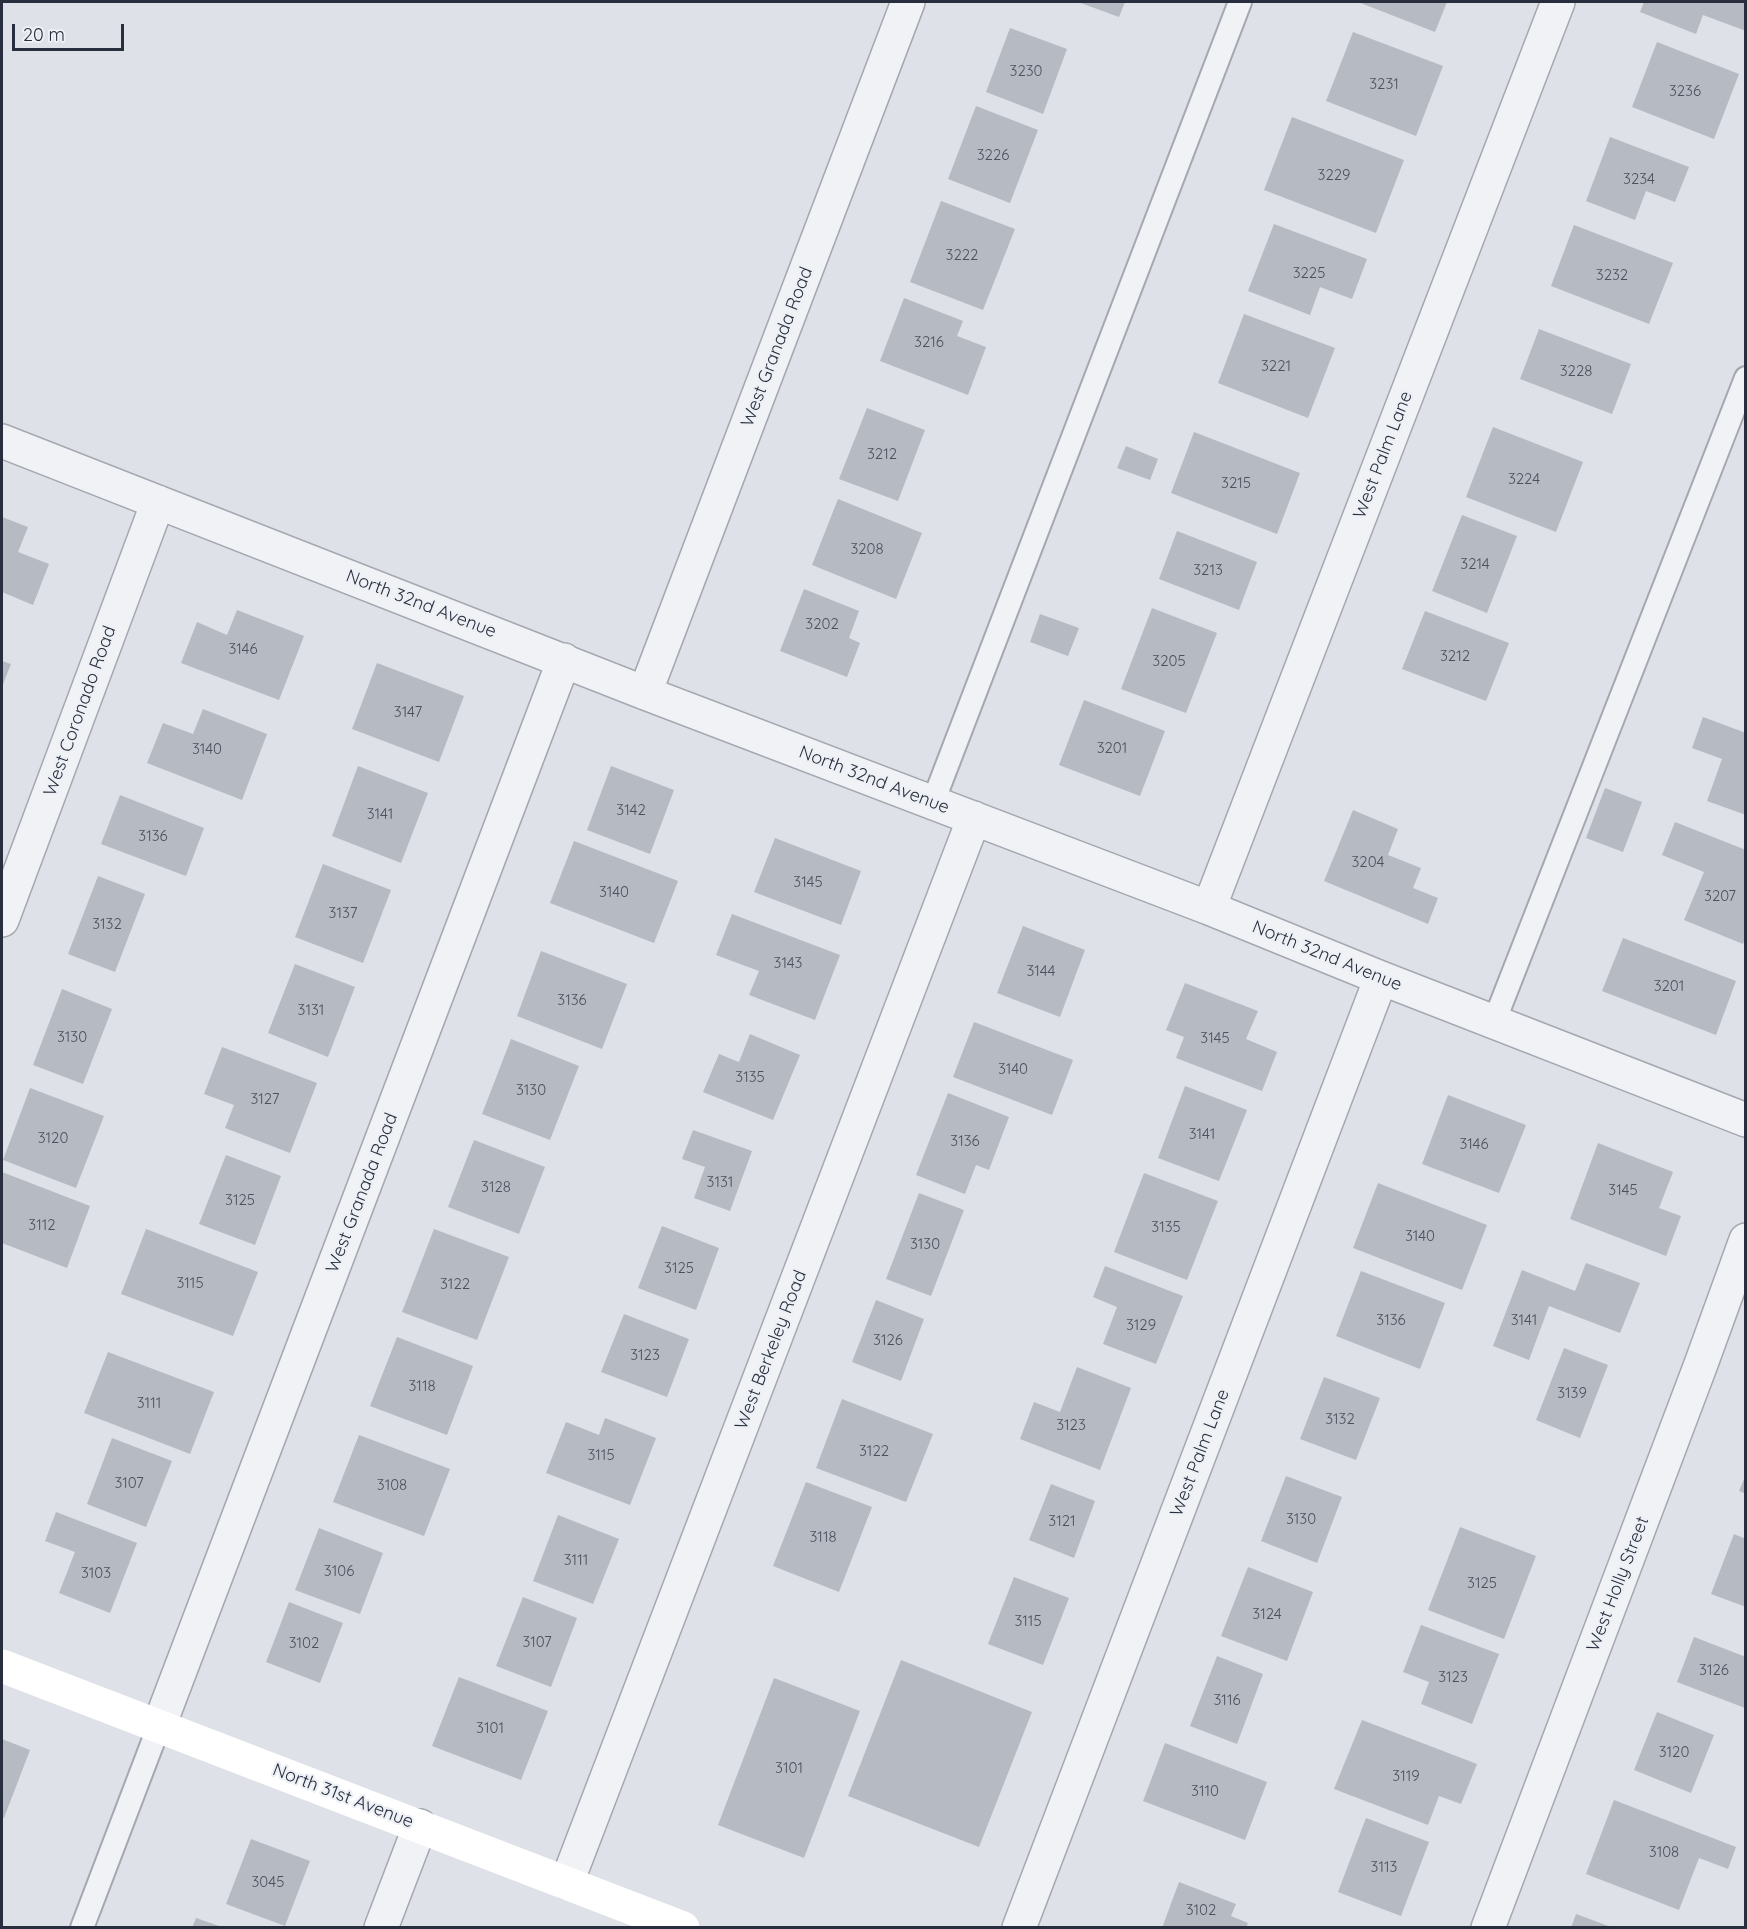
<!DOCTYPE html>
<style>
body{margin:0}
#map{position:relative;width:1747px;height:1929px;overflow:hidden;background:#dee1e7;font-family:Quicksand,sans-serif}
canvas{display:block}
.frame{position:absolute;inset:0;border:3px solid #282e3d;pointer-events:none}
.scale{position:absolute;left:12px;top:24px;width:112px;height:27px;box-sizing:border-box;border:3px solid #282e3d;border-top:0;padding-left:8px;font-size:18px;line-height:21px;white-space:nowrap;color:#282e3d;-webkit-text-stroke:4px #edf0f5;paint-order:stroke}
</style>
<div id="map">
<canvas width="1747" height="1929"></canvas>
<div class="frame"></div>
<div class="scale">20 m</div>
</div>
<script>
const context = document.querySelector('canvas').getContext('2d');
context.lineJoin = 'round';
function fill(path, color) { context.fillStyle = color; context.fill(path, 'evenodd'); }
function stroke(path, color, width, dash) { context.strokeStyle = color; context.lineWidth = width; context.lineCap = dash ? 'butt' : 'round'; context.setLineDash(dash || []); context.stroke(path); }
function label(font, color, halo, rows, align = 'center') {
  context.font = font + ' Quicksand,sans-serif'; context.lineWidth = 4.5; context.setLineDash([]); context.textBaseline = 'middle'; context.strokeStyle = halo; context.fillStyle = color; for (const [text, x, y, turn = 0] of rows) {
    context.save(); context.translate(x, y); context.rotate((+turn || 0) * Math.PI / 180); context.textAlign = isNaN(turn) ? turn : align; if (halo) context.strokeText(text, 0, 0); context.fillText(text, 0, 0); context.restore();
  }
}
fill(new Path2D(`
 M1078,2H1125L1119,17Z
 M1358,2H1447L1435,32Z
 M1644,2H1746V31L1703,15L1696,34L1640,12Z
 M1010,28L1067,49L1043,114L986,92Z
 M1353,32L1443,66L1416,136L1326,101Z
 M1657,42L1739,74L1714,139L1632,107Z
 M976,106L1038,130L1010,203L948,179Z
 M1292,117L1404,160L1376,233L1264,190Z
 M1610,137L1689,167L1675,202L1646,191L1635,220L1586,201Z
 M941,201L1015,229L983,310L910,282Z
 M1274,224L1367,259L1352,299L1320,287L1310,315L1248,291Z
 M1574,225L1673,263L1649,324L1551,286Z
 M904,298L963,321L957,336L986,347L968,395L880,361Z
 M1244,314L1335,348L1308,418L1218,383Z
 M1539,329L1631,364L1612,414L1520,379Z
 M867,408L925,430L898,501L839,479Z
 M1493,427L1583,462L1556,532L1466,497Z
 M1194,432L1300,473L1277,534L1171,493Z
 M1126,446L1158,459L1150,480L1117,468Z
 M838,499L922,533L896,599L812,565Z
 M1462,515L1517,536L1487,613L1432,591Z
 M2,517L28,527L18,552L49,564L33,605L2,592Z
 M1177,531L1257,562L1239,610L1159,579Z
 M804,589L859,611L849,638L860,643L847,677L780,651Z
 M1152,608L1217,633L1186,713L1121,689Z
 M237,610L304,636L279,700L181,663L197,622L227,635Z
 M1425,611L1509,643L1486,701L1402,669Z
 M1040,614L1079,628L1068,656L1030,642Z
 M2,661L11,664L2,687Z
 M377,663L464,696L439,762L352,729Z
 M1084,700L1165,731L1140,796L1059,765Z
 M203,709L267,734L242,800L147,763L163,723L193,734Z
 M1703,717L1746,733V815L1707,801L1722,759L1692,748Z
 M358,766L428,793L401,863L332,836Z
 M611,766L674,790L650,854L587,830Z
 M1605,788L1642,802L1623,852L1586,838Z
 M120,795L204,828L186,876L101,844Z
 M1353,810L1398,829L1388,855L1421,868L1413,888L1438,898L1428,924L1324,881Z
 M1675,822L1746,850V937L1743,944L1684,920L1704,872L1662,855Z
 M775,838L861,871L841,925L754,892Z
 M574,841L678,881L654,943L550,903Z
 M323,864L391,890L363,963L295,937Z
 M98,876L145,894L115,972L68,954Z
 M732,914L840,955L815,1020L749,995L759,971L716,955Z
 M1023,926L1085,950L1060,1017L997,993Z
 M1623,938L1736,981L1716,1035L1602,991Z
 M541,951L627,984L602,1049L517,1016Z
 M295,964L355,987L328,1057L268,1033Z
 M1185,983L1258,1011L1246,1039L1277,1052L1262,1091L1176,1058L1184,1037L1166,1030Z
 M62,989L112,1009L83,1084L33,1065Z
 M974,1022L1073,1060L1052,1115L953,1077Z
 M750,1034L800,1055L773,1120L703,1092L719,1054L739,1062Z
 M511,1039L579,1066L550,1140L482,1114Z
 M222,1047L317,1083L290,1153L225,1128L234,1105L204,1094Z
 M1185,1086L1247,1110L1219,1181L1158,1158Z
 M30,1088L104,1116L76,1188L3,1160Z
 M948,1093L1009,1117L989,1170L976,1165L965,1194L916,1175Z
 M1448,1095L1526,1125L1499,1193L1422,1164Z
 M693,1130L752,1151L730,1211L694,1198L705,1167L682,1159Z
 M474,1140L545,1167L519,1234L448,1207Z
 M1598,1143L1673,1172L1659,1208L1681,1216L1666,1256L1570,1219Z
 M226,1155L281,1176L255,1245L199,1224Z
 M2,1172L90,1206L67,1268L2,1243Z
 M1144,1173L1218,1201L1187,1280L1114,1252Z
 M1378,1183L1487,1225L1462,1290L1353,1248Z
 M919,1193L964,1210L931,1296L886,1279Z
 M662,1226L719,1248L696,1310L638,1288Z
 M146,1229L258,1272L233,1336L121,1294Z
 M434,1229L509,1257L477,1340L402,1312Z
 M1586,1263L1640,1283L1620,1333L1549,1306L1529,1360L1493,1346L1522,1270L1575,1291Z
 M1105,1266L1183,1296L1156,1364L1103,1344L1117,1307L1093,1297Z
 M1361,1271L1445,1303L1420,1369L1336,1336Z
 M876,1300L924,1319L901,1381L852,1362Z
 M624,1314L689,1339L667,1397L601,1372Z
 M397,1337L473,1366L447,1435L370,1406Z
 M1564,1348L1608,1365L1580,1438L1536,1420Z
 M108,1352L214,1392L190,1454L84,1413Z
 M1077,1367L1131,1388L1100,1470L1020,1439L1034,1402L1060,1412Z
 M1324,1377L1380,1398L1356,1460L1300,1439Z
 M842,1399L933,1434L906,1502L816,1468Z
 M605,1418L656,1438L630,1505L546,1473L566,1422L599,1435Z
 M359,1435L450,1469L424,1536L333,1502Z
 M112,1438L172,1461L146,1527L87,1504Z
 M1746,1474V1494L1739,1491Z
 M1286,1476L1342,1497L1317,1563L1261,1541Z
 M806,1482L872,1507L839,1592L773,1566Z
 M1051,1484L1095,1501L1074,1558L1029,1540Z
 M56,1512L137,1543L110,1613L59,1593L75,1552L45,1541Z
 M558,1515L619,1539L593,1604L533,1581Z
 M1460,1527L1536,1556L1504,1639L1428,1610Z
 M319,1528L383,1553L360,1614L295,1590Z
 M1734,1534L1746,1539V1607L1711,1594Z
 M1248,1567L1313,1592L1287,1661L1221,1636Z
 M1014,1577L1069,1598L1043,1665L988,1644Z
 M523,1597L577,1618L551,1687L496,1666Z
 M289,1602L343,1623L320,1683L266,1662Z
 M1421,1625L1499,1654L1472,1724L1421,1704L1429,1682L1403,1672Z
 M1694,1637L1746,1657L1745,1708L1677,1682Z
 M1217,1656L1263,1674L1237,1744L1190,1726Z
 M901,1660L1032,1712L979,1847L848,1796Z
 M459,1677L548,1711L521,1780L432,1746Z
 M774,1678L860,1711L804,1858L718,1825Z
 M1657,1712L1714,1735L1691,1793L1634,1770Z
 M1362,1720L1477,1764L1461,1804L1439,1796L1428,1825L1334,1789Z
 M2,1739L30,1750L4,1818L2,1817Z
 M1165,1743L1267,1782L1245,1840L1143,1801Z
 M1614,1800L1736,1847L1728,1869L1699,1858L1679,1910L1586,1874Z
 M1366,1818L1429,1842L1401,1916L1338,1892Z
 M251,1839L310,1861L285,1926L226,1904Z
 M1179,1882L1236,1904L1231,1916L1248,1923L1246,1928H1162Z
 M1576,1914L1611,1927V1928H1571Z
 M196,1918L222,1927L221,1928H192Z`), '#b6bac3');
const lane = new Path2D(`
 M933,802L1240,2
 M1494,1022L1746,378
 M82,1928L159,1726`);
const street = new Path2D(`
 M2,441L645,693L1209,908L1381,978L1746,1120
 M645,693L908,2
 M1209,908L1558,2
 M2,920L158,502
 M159,1726L564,660
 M567,1882L974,818
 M381,1928L420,1826
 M1019,1928L1381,978
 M1488,1928L1701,1364L1746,1240`);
stroke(lane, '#a4a8b1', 26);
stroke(street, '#a4a8b1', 36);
stroke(lane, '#f0f2f5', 22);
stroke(street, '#f0f2f5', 33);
stroke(new Path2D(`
 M2,1666L683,1928`), '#fff', 33);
label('15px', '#4c515e', null, [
 ["3230",1026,71],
 ["3231",1384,84],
 ["3236",1685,91],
 ["3226",993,155],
 ["3229",1334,175],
 ["3234",1639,179],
 ["3222",962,255],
 ["3225",1309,273],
 ["3232",1612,275],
 ["3216",929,342],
 ["3221",1276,366],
 ["3228",1576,371],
 ["3212",882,454],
 ["3224",1524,479],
 ["3215",1236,483],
 ["3208",867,549],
 ["3214",1475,564],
 ["3213",1208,570],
 ["3202",822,624],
 ["3146",243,649],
 ["3212",1455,656],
 ["3205",1169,661],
 ["3147",408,712],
 ["3201",1112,748],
 ["3140",207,749],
 ["3142",631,810],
 ["3141",380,814],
 ["3136",153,836],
 ["3204",1368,862],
 ["3145",808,882],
 ["3140",614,892],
 ["3207",1720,896],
 ["3137",343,913],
 ["3132",107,924],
 ["3143",788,963],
 ["3144",1041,971],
 ["3201",1669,986],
 ["3136",572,1000],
 ["3131",311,1010],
 ["3130",72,1037],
 ["3145",1215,1038],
 ["3140",1013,1069],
 ["3135",750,1077],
 ["3130",531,1090],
 ["3127",265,1099],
 ["3141",1202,1134],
 ["3120",53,1138],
 ["3136",965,1141],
 ["3146",1474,1144],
 ["3131",720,1182],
 ["3128",496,1187],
 ["3145",1623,1190],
 ["3125",240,1200],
 ["3112",42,1225],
 ["3135",1166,1227],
 ["3140",1420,1236],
 ["3130",925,1244],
 ["3125",679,1268],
 ["3115",190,1283],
 ["3122",455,1284],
 ["3136",1391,1320],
 ["3141",1524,1320],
 ["3129",1141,1325],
 ["3126",888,1340],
 ["3123",645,1355],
 ["3118",422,1386],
 ["3139",1572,1393],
 ["3111",149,1403],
 ["3132",1340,1419],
 ["3123",1071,1425],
 ["3122",874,1451],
 ["3115",601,1455],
 ["3107",129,1483],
 ["3108",392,1485],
 ["3130",1301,1519],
 ["3121",1062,1521],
 ["3118",823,1537],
 ["3111",576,1560],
 ["3106",339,1571],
 ["3103",96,1573],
 ["3125",1482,1583],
 ["3124",1267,1614],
 ["3115",1028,1621],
 ["3107",537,1642],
 ["3102",304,1643],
 ["3126",1714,1670],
 ["3123",1453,1677],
 ["3116",1227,1700],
 ["3101",490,1728],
 ["3120",1674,1752],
 ["3101",789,1768],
 ["3119",1406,1776],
 ["3110",1205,1791],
 ["3108",1664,1852],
 ["3113",1384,1867],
 ["3045",268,1882],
 ["3102",1201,1910]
]);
label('18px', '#282e3d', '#edf0f5', [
 ["West Granada Road",777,347,-69],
 ["West Palm Lane",1383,455,-69],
 ["North 32nd Avenue",421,604,21],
 ["West Coronado Road",80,711,-70],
 ["North 32nd Avenue",874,780,21],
 ["North 32nd Avenue",1327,956,22],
 ["West Granada Road",362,1193,-69],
 ["West Berkeley Road",771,1350,-69],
 ["West Palm Lane",1200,1453,-69],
 ["West Holly Street",1618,1584,-69],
 ["North 31st Avenue",343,1796,21]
]);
</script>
